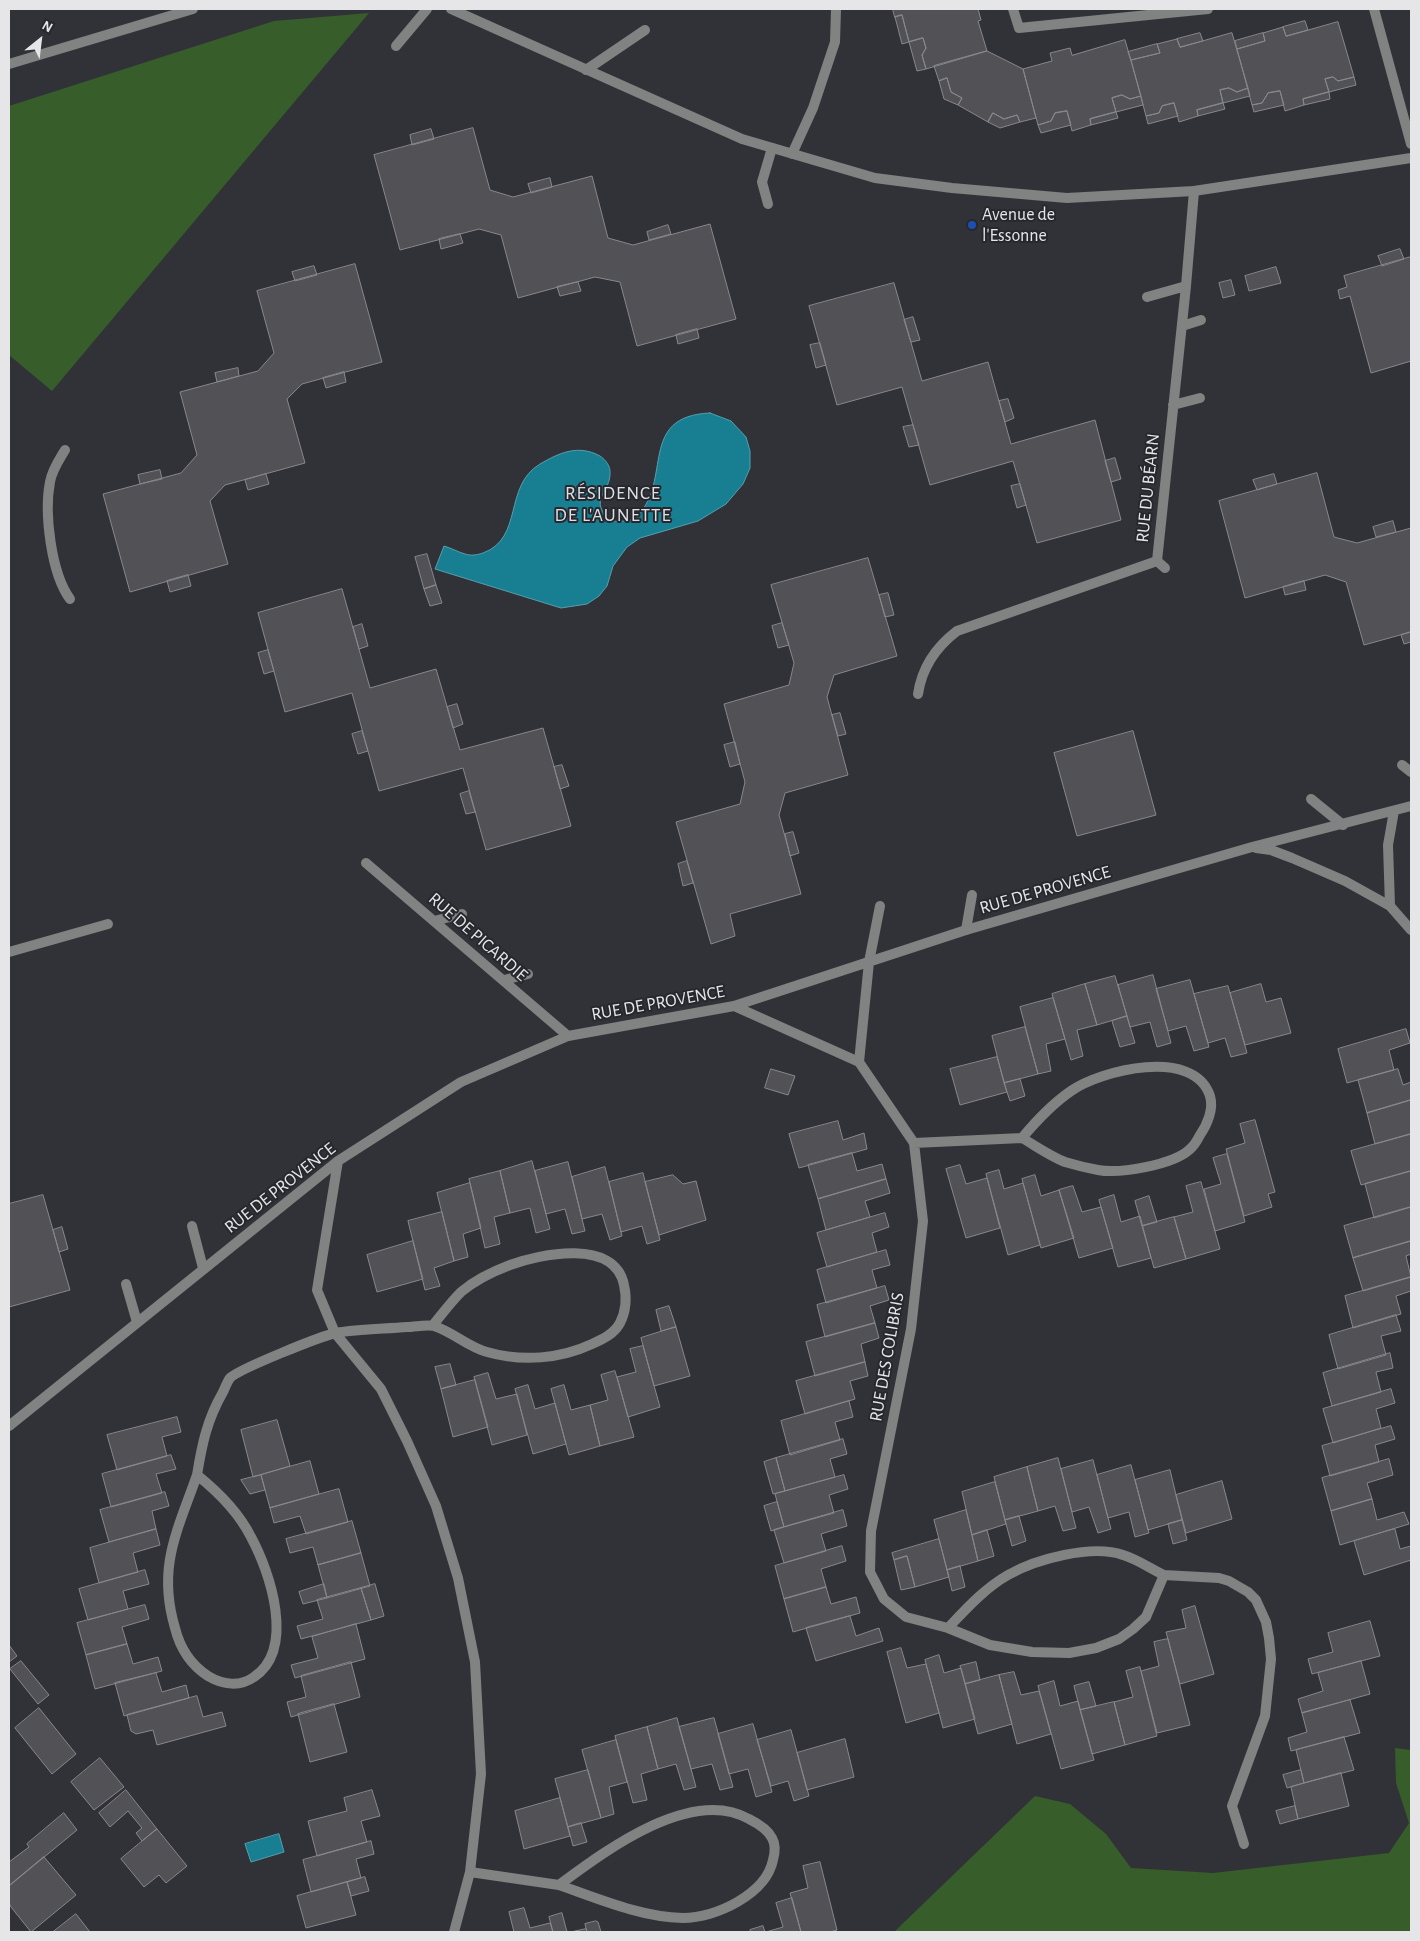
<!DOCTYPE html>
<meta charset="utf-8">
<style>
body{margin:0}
#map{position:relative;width:1420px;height:1941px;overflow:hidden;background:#313237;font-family:"Alegreya Sans",sans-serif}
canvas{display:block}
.frame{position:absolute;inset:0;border:10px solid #e6e6e9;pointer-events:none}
.north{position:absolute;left:15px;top:15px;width:50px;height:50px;-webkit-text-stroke:4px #27282d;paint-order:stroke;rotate:29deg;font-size:14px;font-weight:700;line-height:20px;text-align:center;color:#e6e6e9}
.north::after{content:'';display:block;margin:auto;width:18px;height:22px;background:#e6e6e9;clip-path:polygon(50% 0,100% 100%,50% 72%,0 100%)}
</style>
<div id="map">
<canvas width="1420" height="1941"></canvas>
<div class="frame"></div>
<div class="north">N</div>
</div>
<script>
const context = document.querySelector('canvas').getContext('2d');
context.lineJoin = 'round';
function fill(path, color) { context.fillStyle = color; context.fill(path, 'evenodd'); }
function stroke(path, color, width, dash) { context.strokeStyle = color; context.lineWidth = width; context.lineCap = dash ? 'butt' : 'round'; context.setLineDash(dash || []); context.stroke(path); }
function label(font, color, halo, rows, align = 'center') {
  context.font = font + ' "Alegreya Sans",sans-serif'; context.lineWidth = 4; context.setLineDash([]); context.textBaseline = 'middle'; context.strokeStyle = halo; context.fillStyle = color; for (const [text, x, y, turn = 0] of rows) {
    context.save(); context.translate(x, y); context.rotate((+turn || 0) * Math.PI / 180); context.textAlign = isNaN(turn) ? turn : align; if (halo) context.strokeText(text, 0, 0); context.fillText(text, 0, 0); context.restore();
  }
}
fill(new Path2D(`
 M369,13L52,391L9,355V106L274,21Z
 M1395,1748L1411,1750V1932H894L1035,1796L1070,1804L1106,1834L1131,1868L1213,1873L1389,1853L1409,1823L1396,1783Z`), '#375d2b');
const water = new Path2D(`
 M710,413L731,421L746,437L750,451V468L743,484L726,504L698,521L640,538L627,547L613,566L607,586L599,596L587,604L561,608L435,569L444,546C451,548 458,552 465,554C471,556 477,555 483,553C524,538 503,486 540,464C559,453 578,444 600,456C606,460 611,467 610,474C610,491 591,499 606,516C610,520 614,522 619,521C626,521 632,521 637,516C673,481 637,416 710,413Z
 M279,1834L284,1852L251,1862L245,1844Z`);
fill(water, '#187f93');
stroke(water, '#569ead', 1);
const building = new Path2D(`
 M893,9H978L981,20L978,21L987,51L926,69L922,55L926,48L923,38L909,42L902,15L895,17Z
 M902,15L909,42L902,44L895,17Z
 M1305,21L1308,30L1286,36L1283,27Z
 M1338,22L1354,77L1338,81L1333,77L1325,79L1329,92L1303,99L1304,105L1285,111L1280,91L1268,93L1262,103L1252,105L1237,49L1265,41L1263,33L1283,27L1286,36Z
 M1200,33L1203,41L1180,47L1177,39Z
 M1232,33L1248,88L1237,92L1229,88L1220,90L1223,103L1197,110L1198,116L1179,122L1174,103L1162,106L1159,113L1146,116L1131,60L1160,53L1157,44L1177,39L1180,47Z
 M1263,33L1265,41L1237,49L1235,41Z
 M923,38L926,48L922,55L926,69L917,71L909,42Z
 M1125,40L1141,96L1130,99L1122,95L1112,98L1116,112L1090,119L1091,125L1072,131L1067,111L1055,113L1051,121L1038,125L1023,69L1052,61L1050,53L1070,48L1072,55Z
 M1157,44L1160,53L1131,60L1128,52Z
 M987,51L1023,69L1036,118L1020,122L1017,115L1004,119L993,113L988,122L958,105L962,98L951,92L947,78L939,81L934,66Z
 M1333,77L1338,81L1354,77L1356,85L1329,92L1325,79Z
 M947,78L951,92L962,98L958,105L944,99L939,81Z
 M1229,88L1237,92L1248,88L1250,96L1223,103L1220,90Z
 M1280,91L1284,105L1254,112L1252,105L1262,103L1268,93Z
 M1329,92L1330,99L1304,105L1303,99Z
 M1122,95L1130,99L1141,96L1143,105L1116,112L1112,98Z
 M1174,103L1178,116L1148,124L1146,116L1159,113L1162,106Z
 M1223,103L1225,109L1198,116L1197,110Z
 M1067,111L1071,125L1041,133L1038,125L1051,121L1055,113Z
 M1116,112L1118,118L1091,125L1090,119Z
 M993,113L1004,119L1017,115L1020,122L1000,128L988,122Z
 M473,128L490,190L513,197L592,176L608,238L633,245L710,224L736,319L637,346L620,282L595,277L518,298L501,235L479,229L400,250L374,155Z
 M431,129L434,139L412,145L410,135Z
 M550,178L552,187L531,193L528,184Z
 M668,225L671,234L649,240L647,232Z
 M460,234L463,243L441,249L439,239Z
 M1400,249L1404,259L1382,266L1378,256Z
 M1411,257V361L1371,373L1350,296L1340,299L1338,290L1347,287L1344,276Z
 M355,264L382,362L302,384L287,399L305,463L225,485L210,501L228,564L130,592L103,494L181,473L197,455L180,392L258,371L274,353L257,291Z
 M314,266L317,275L295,281L292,272Z
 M1276,267L1281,283L1249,291L1245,276Z
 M1231,280L1235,295L1223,298L1219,283Z
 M578,282L581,291L560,296L557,287Z
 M894,283L922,381L988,362L1011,444L1095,420L1121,520L1037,543L1013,461L930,485L902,387L837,405L809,306Z
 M913,317L920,340L911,342L904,320Z
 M697,329L699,338L678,344L676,335Z
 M820,343L826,365L816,368L810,345Z
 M238,368L239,376L217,382L215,373Z
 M344,372L346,382L326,388L323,378Z
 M1008,399L1014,418L1005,422L999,401Z
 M913,425L919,445L909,447L903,427Z
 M1115,458L1121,479L1111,482L1105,461Z
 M160,470L162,479L140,484L138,475Z
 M1317,473L1334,537L1357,543L1411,528V632L1364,645L1346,582L1325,575L1245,598L1219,501Z
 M266,474L269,484L248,490L245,480Z
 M1274,474L1277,484L1257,490L1253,480Z
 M1020,484L1026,505L1017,508L1011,486Z
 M1393,521L1396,532L1376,537L1373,527Z
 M427,554L436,585L424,589L415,557Z
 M868,558L897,656L834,675L827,697L848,775L785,793L779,815L801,894L730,914L735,936L711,944L676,822L740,804L745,782L724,704L789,685L794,663L771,585Z
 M188,575L191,586L170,592L167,581Z
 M1304,581L1306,590L1285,595L1283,587Z
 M436,585L442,603L430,606L424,589Z
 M342,589L370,688L436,669L460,750L543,728L571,826L486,850L463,768L379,791L352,693L285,712L258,613Z
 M888,593L894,615L885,617L879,595Z
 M782,623L789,645L778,648L772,626Z
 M362,624L368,646L359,649L353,627Z
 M1411,632V642L1404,644L1401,635Z
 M268,650L274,671L264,674L258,653Z
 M457,704L463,724L453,728L447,707Z
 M840,713L846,734L838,736L832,715Z
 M362,731L368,751L358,754L352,734Z
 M1133,731L1156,815L1077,836L1054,753Z
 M735,742L740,764L730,767L724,745Z
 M562,765L569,786L560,789L554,767Z
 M469,791L475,812L466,814L460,794Z
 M793,832L799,853L790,856L785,834Z
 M687,861L693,883L683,886L678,864Z
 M1153,975L1171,1043L1157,1047L1150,1022L1130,1027L1118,985Z
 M1115,976L1127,1016L1097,1025L1085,984Z
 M1190,980L1209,1047L1194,1051L1186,1026L1168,1031L1156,989Z
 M1085,984L1097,1025L1077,1030L1083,1056L1071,1060L1052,994Z
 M1261,984L1266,1002L1281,998L1291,1033L1245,1045L1230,993Z
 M1228,986L1247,1053L1231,1057L1225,1038L1208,1043L1194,994Z
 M1053,998L1065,1039L1046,1044L1051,1071L1038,1074L1020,1007Z
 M1127,1016L1135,1043L1120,1047L1112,1021Z
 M1025,1027L1038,1074L1004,1083L992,1036Z
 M1406,1029L1410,1043L1389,1050L1394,1070L1347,1083L1338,1049Z
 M997,1057L1007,1092L960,1105L950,1069Z
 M771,1069L795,1076L788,1095L765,1088Z
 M1398,1069L1403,1085L1411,1082V1100L1367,1113L1358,1080Z
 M1020,1079L1025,1096L1010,1101L1004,1083Z
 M1411,1100V1134L1375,1144L1367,1113Z
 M1255,1120L1275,1192L1268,1194L1272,1207L1244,1216L1226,1149L1245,1143L1240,1124Z
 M838,1121L843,1140L864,1133L867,1149L799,1168L789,1134Z
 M1411,1134V1171L1361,1185L1351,1151Z
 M852,1153L857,1171L882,1164L886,1179L818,1199L808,1165Z
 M1227,1154L1245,1222L1215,1231L1204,1189L1221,1184L1213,1158Z
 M532,1161L550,1229L536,1233L530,1208L510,1213L500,1171Z
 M568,1162L585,1231L572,1234L565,1209L546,1214L535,1171Z
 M960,1165L966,1184L987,1178L1000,1228L966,1238L946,1169Z
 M605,1167L622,1236L610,1240L602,1214L582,1219L572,1177Z
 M999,1170L1004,1189L1023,1183L1040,1245L1008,1255L986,1174Z
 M500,1171L510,1213L494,1217L500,1244L485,1248L469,1179Z
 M1411,1171V1207L1374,1218L1365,1184Z
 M643,1173L660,1240L647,1244L642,1226L621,1232L609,1182Z
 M673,1175L683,1184L696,1181L706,1220L659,1235L645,1182Z
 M1035,1175L1041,1196L1059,1190L1074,1238L1041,1248L1022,1179Z
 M886,1179L890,1193L865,1201L870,1217L826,1230L818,1199Z
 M1201,1182L1220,1249L1186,1259L1174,1217L1193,1212L1186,1186Z
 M470,1183L481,1228L463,1234L468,1257L454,1261L437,1193Z
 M1073,1186L1082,1212L1101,1207L1113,1248L1079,1258L1059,1190Z
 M43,1195L70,1290L9,1307V1204Z
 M1114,1195L1121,1222L1140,1216L1151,1258L1118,1267L1099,1200Z
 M1149,1196L1157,1222L1142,1226L1135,1201Z
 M1411,1207V1241L1353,1258L1344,1226Z
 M442,1212L454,1261L434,1268L440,1286L425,1290L408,1221Z
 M885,1213L889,1227L872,1233L877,1252L827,1267L817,1233Z
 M1174,1217L1186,1259L1154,1268L1142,1226Z
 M62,1227L68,1249L59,1252L53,1230Z
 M413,1241L423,1279L377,1292L367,1255Z
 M1411,1241V1254L1406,1256L1411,1277L1363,1291L1353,1258Z
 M886,1250L890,1265L872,1270L877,1288L826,1303L817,1270Z
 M1411,1277V1291L1396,1296L1401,1314L1353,1328L1345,1296Z
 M885,1286L889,1300L870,1306L875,1323L825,1337L817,1305Z
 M669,1306L676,1327L661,1331L656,1310Z
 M1396,1315L1401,1331L1381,1336L1386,1355L1338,1369L1329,1335Z
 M875,1323L879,1338L861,1344L865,1362L815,1376L806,1342Z
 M676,1327L690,1376L654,1386L641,1338Z
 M643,1346L660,1407L628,1417L617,1377L636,1372L630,1349Z
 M1390,1353L1393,1368L1376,1372L1381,1392L1332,1406L1323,1373Z
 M865,1362L868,1376L850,1381L855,1399L805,1414L796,1381Z
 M450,1364L456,1385L441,1389L435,1367Z
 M615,1371L634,1437L600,1446L590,1405L608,1400L601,1375Z
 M488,1373L496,1399L517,1394L527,1435L492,1445L474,1377Z
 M475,1380L488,1427L453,1437L441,1389Z
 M528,1385L535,1409L555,1403L566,1444L533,1454L515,1389Z
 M564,1385L571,1410L590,1405L600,1446L569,1455L551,1389Z
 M1391,1389L1395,1403L1376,1409L1381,1428L1333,1443L1323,1409Z
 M849,1401L853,1417L835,1422L840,1440L790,1455L781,1421Z
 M177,1417L181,1432L162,1437L167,1456L117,1470L107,1435Z
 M277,1420L290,1466L253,1477L241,1430Z
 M1391,1426L1395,1439L1375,1445L1379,1462L1330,1476L1322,1446Z
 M843,1439L847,1454L830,1459L835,1477L785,1491L776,1458Z
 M171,1455L176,1469L156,1474L162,1493L111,1507L102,1474Z
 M776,1458L785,1491L773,1494L764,1462Z
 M1058,1458L1076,1528L1063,1531L1055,1506L1038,1511L1027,1467Z
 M1389,1459L1393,1475L1367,1483L1372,1499L1331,1511L1322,1478Z
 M1093,1460L1111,1529L1098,1533L1089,1507L1072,1512L1061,1469Z
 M310,1461L319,1494L270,1508L261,1475Z
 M1131,1465L1149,1533L1135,1537L1129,1512L1108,1518L1097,1475Z
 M1027,1467L1038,1511L1005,1520L994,1477Z
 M1170,1470L1182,1520L1148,1530L1135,1480Z
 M261,1475L265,1490L250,1494L241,1480Z
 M844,1475L848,1489L829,1495L834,1513L784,1527L775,1494Z
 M1222,1481L1232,1519L1186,1533L1176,1495Z
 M995,1482L1006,1524L972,1535L962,1492Z
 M339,1489L348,1522L306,1534L300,1516L274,1523L270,1508Z
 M165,1492L169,1506L152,1511L156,1529L109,1542L100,1510Z
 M1372,1499L1377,1520L1404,1512L1409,1524L1340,1545L1331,1511Z
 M777,1502L784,1527L771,1531L764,1506Z
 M843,1510L847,1526L821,1534L826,1551L784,1563L774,1530Z
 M966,1510L978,1561L947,1570L934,1520Z
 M1019,1516L1026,1541L1012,1546L1005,1520Z
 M1182,1520L1187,1540L1173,1544L1168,1524Z
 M352,1521L361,1553L318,1565L313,1547L290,1553L286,1539Z
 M156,1529L160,1545L133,1553L138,1572L99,1583L90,1548Z
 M1395,1529L1400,1549L1411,1546V1560L1364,1575L1354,1541Z
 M987,1530L994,1556L978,1561L972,1535Z
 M939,1539L949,1577L915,1587L907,1556L894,1560L892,1553Z
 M842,1546L846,1561L821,1569L826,1587L784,1599L775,1566Z
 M361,1553L370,1586L327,1598L318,1565Z
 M907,1556L915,1587L901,1590L894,1560Z
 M960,1566L965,1587L952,1591L947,1570Z
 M145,1570L149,1584L123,1591L128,1609L88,1620L79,1589Z
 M324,1584L327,1598L303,1604L299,1592Z
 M375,1584L384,1616L371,1620L361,1588Z
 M826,1587L831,1604L856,1597L860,1613L793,1632L784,1599Z
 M361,1588L371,1620L301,1639L297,1626L323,1619L317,1600Z
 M145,1605L149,1619L122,1627L127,1644L86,1655L77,1623Z
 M1195,1606L1214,1674L1180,1684L1166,1632L1186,1628L1182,1610Z
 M850,1616L856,1636L879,1628L883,1641L816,1661L806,1628Z
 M1370,1621L1380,1656L1312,1674L1308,1659L1333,1652L1328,1633Z
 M356,1624L365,1659L295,1678L291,1665L318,1658L312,1637Z
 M1168,1639L1190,1725L1157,1733L1141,1671L1159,1666L1154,1642Z
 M127,1644L133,1664L158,1657L162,1671L95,1689L86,1655Z
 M9,1645L17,1656L9,1662Z
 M901,1648L907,1668L926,1664L939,1713L906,1723L887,1652Z
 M939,1655L944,1673L961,1668L975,1719L943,1728L925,1660Z
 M21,1661L49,1695L38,1704L10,1669Z
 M1361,1661L1370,1694L1302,1713L1298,1699L1323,1691L1318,1673Z
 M351,1662L360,1697L291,1717L287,1702L306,1697L301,1676Z
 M976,1662L980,1680L965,1684L960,1666Z
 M1140,1667L1157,1736L1125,1745L1114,1702L1133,1697L1126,1671Z
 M1014,1672L1021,1695L1039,1691L1051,1734L1017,1744L999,1675Z
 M156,1673L162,1692L186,1685L189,1698L124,1716L115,1683Z
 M999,1675L1012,1724L978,1734L965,1684Z
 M1054,1681L1060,1706L1078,1701L1094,1760L1061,1769L1038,1686Z
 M1089,1682L1096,1706L1080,1710L1074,1686Z
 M197,1696L203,1717L222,1712L226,1726L157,1745L153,1730L136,1734L131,1731L127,1715Z
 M1350,1700L1360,1733L1291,1751L1288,1738L1307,1732L1302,1713Z
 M1114,1702L1125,1745L1092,1754L1080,1710Z
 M334,1704L347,1752L310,1762L298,1714Z
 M39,1708L76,1754L52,1774L15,1728Z
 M677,1718L696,1787L684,1790L676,1764L658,1769L647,1727Z
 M714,1718L733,1787L720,1790L712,1764L691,1769L679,1727Z
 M753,1724L772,1792L756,1797L748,1769L729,1774L718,1734Z
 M647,1727L658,1769L641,1774L647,1800L633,1803L615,1736Z
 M791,1730L809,1796L794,1801L788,1781L771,1786L757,1740Z
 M1344,1737L1354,1770L1304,1783L1296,1750Z
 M845,1739L854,1777L807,1790L797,1753Z
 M616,1740L627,1782L609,1787L614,1814L601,1818L582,1750Z
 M100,1758L124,1787L94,1810L71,1782Z
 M588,1770L601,1818L568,1827L555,1779Z
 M1301,1770L1304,1783L1287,1788L1283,1775Z
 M1341,1773L1349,1806L1298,1819L1291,1787Z
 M126,1790L157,1829L142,1841L136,1833L142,1828L128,1811L110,1827L99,1813Z
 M372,1790L380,1816L361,1821L367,1842L317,1856L308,1821L347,1811L344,1798Z
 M560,1798L570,1836L524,1849L515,1811Z
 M1295,1806L1298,1819L1280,1824L1276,1811Z
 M64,1813L77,1830L9,1886V1862L29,1847L27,1844Z
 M581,1823L587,1842L573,1846L568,1827Z
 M157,1829L187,1866L166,1883L159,1875L144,1887L121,1859Z
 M371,1841L374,1854L356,1859L361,1878L311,1892L303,1860Z
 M44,1857L76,1895L31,1932L11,1907L9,1903V1886Z
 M820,1862L837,1930L830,1932H801L790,1893L808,1888L803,1866Z
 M365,1877L369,1891L351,1896L347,1882Z
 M347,1882L356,1915L306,1928L297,1896Z
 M792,1898L801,1932H766L783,1927L776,1903Z
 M524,1908L530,1928L550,1923L553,1932H514L509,1912Z
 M562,1913L567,1932H553L549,1917Z
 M76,1914L90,1932H53Z
 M596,1921L598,1922L601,1932H587L585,1924Z
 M763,1926L765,1932H750V1930Z
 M586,1929L587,1932H571Z`);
fill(building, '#515156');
stroke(building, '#87878c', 1);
stroke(new Path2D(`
 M396,46L427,9
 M586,70L645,30
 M768,204L762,182L772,148
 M1147,297L1186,286
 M1182,326L1201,320
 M1173,405L1200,398
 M65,450C59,460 52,470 50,482C44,513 51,573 70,599
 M1157,561L1165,568
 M918,694C922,667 936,647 957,631L1157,561L1186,286L1194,191
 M1402,765L1411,772
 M1311,799L1343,825
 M366,863L568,1036
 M434,921L462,914
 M966,930L972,895
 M9,952L108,924
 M869,962L880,906
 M504,980L528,974
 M192,1226L203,1268
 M126,1284L137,1322`), '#808381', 10);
stroke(new Path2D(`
 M451,9L742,139L875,178L952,188L1067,198L1194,191L1411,158
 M1013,9L1019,28L1208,9
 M1374,9L1411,144
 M9,64L193,9
 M792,154L813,108L835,42L836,9
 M1256,848L1271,850L1292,858L1345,881L1390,906L1411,930
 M1390,906L1388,845L1394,811
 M734,1006L859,1062
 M859,1062L914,1143L923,1221L911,1329L871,1531L870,1572L884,1599L906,1617L948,1628L990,1645L1032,1652L1069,1653L1096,1648L1119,1639L1133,1629L1146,1617L1164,1575C1151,1569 1137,1559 1123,1555C1092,1544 1036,1559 1008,1575C985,1588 966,1609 948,1628
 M859,1062L869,962
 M914,1143L1022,1138C1037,1120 1052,1104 1071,1091C1101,1070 1194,1047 1210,1096C1214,1109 1207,1125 1200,1135C1197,1141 1194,1146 1189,1150C1172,1165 1120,1174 1098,1170C1087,1168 1075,1165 1065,1162C1050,1156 1036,1146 1022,1138
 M338,1161L317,1290L335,1333L381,1389L407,1441L436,1506L458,1578L475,1662L481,1774L470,1872L454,1932
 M9,1426L338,1161L461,1082L568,1036L734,1006L966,930L1252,847L1411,806
 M197,1475C177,1532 157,1567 175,1628C180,1648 191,1665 208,1676C223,1685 240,1687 254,1677C296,1649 270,1572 251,1537C239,1513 217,1491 197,1475C202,1444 207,1420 223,1392C225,1388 227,1382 230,1378C239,1369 321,1336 336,1333C358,1329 383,1329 407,1327C415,1327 427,1324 434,1326C453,1332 468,1347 487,1352C522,1362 560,1359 592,1344C603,1339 614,1334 620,1323C626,1311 627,1298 624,1285C615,1238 540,1254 510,1265C494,1271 474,1281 461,1292C451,1302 442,1314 433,1325
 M1164,1575L1219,1578L1229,1581L1248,1592L1256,1600L1266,1622L1269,1638L1271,1659L1265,1716L1232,1806L1244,1844
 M470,1872L559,1885C605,1851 691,1786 749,1819C757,1823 768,1830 772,1838C776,1845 775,1853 773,1860C766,1894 716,1918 683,1918C641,1917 599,1899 559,1885`), '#808381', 10);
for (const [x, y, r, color] of [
 [972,225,5,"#1a4fb4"]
]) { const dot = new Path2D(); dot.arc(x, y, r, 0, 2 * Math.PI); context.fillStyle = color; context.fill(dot); stroke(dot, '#27282d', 2); }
label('18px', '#e6e6e9', '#27282d', [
 ["Avenue de",982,215],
 ["l'Essonne",982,236]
], 'left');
label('18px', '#e6e6e9', '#27282d', [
 ["RUE DU BÉARN",1148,488,-84],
 ["RUE DE PROVENCE",1045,890,-16],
 ["RUE DE PICARDIE",478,937,41],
 ["RUE DE PROVENCE",658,1003,-10],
 ["RUE DE PROVENCE",280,1188,-38],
 ["RUE DES COLIBRIS",887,1357,-80]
]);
context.letterSpacing = '1px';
label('19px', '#dfe0e6', '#27282d', [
 ["RÉSIDENCE",613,493],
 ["DE L'AUNETTE",613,515]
]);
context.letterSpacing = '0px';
</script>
